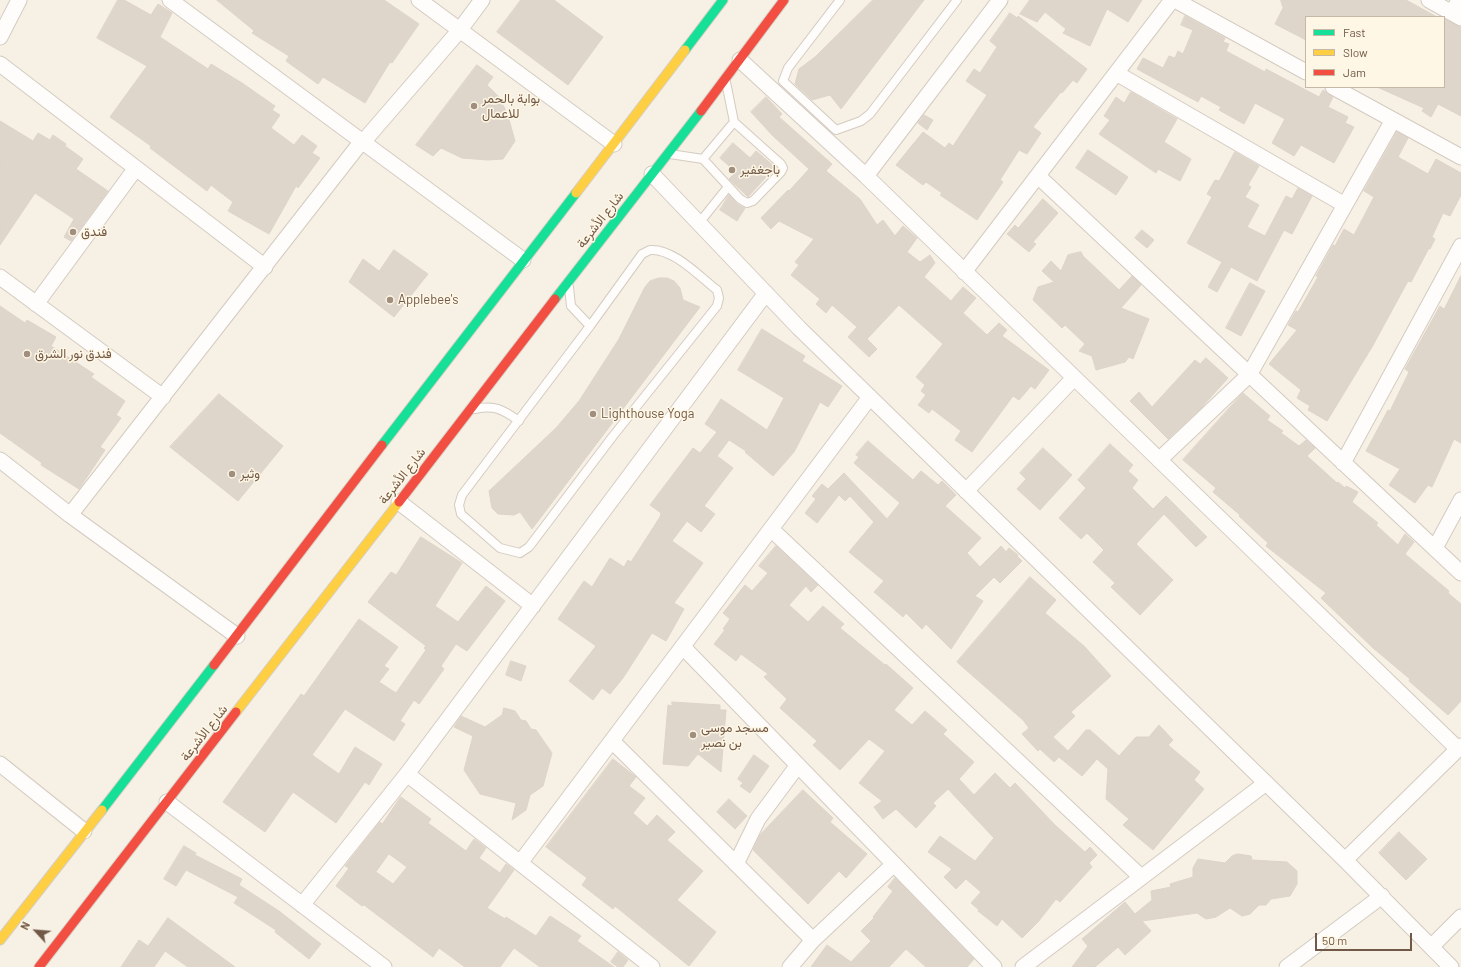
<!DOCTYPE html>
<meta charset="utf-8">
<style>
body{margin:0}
#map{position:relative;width:1461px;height:967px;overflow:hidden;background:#f6f0e5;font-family:Barlow,sans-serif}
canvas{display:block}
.legend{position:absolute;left:1305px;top:16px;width:140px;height:72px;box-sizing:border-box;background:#fff7e5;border:1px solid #c7b8a6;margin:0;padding:5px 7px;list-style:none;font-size:12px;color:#725947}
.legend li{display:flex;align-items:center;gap:8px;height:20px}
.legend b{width:20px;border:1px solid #c7b8a6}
.north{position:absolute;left:16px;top:911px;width:40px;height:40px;-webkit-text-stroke:3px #fff7e5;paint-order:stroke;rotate:296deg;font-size:11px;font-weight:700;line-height:16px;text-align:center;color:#725947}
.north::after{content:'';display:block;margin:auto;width:14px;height:18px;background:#725947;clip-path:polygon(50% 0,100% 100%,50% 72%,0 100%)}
.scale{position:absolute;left:1315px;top:933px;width:97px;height:18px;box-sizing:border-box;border:2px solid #725947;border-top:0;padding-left:5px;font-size:12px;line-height:14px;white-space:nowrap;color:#725947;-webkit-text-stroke:3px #fff7e5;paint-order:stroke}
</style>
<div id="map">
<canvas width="1461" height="967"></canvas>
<ul class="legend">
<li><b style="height:5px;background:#16e098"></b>Fast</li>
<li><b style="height:5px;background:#ffcf43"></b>Slow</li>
<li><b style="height:5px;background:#f24e42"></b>Jam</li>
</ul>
<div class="north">N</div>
<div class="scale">50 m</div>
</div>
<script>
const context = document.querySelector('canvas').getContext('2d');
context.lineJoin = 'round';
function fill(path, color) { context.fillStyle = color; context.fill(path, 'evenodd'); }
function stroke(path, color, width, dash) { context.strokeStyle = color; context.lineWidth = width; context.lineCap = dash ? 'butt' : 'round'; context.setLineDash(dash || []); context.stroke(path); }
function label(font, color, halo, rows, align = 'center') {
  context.font = font + ' Barlow,Vazirmatn,sans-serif'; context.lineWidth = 3; context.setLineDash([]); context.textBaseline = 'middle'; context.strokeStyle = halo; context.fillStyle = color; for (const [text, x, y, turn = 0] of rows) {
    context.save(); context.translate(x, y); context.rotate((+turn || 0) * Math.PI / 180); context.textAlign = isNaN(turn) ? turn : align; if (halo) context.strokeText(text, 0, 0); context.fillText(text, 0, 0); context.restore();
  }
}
const building = new Path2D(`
 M118,0H124L151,15L158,4L172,13L160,37L208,69L211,64L242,83L275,106L272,110L280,115L271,128L294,145L302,135L317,146L312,153L320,158L298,188L296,186L269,234L228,211L233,202L211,185L207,191L150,148L151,146L110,117L147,66L97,38Z
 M217,0H384L419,24L392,63L390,62L365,103L323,77L318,84L286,61L289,56L252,33L254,31Z
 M521,0H554L603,37L568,85L497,32Z
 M873,0H924L841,109L830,95L812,100L795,84L799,69L815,57Z
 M1030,0H1142L1128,22L1107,9L1090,46L1063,33L1066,29L1045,12L1037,22L1020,14Z
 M1281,0H1406L1437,17H1306V40L1275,24L1283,8Z
 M1010,13L1017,18L1018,16L1087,69L1077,83L1073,80L1062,93L1061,92L1033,127L1041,133L1027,154L1019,150L1000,180L1003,182L977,220L940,195L942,193L926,182L923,185L896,165L923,132L945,148L949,143L953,146L987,95L966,81L974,69L980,73L997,47L990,41Z
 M1185,16L1225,38L1223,42L1229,44L1226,51L1265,72L1266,69L1319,97L1323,90L1333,97L1328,107L1348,117L1345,123L1354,127L1334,163L1301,145L1294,156L1272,143L1285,119L1255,103L1244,124L1219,110L1221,107L1201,96L1198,102L1137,69L1143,58L1163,68L1169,56L1175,58L1178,51L1183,54L1193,30L1181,25Z
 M1444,19L1461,27V116L1438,104L1431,117L1422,111L1424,108L1377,87H1444Z
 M477,65L493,77L487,85L500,98L508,116L515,141L503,159L488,160L462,158L441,148L433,156L416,145Z
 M1131,92L1177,119L1164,142L1191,159L1180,181L1158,169L1156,173L1099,134L1110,120L1104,116L1116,97L1124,103Z
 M766,97L782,114L779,117L832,164L826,171L860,199L877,225L883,220L895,236L903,226L917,238L907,252L920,262L930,255L935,263L924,277L951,301L963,287L976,298L963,313L987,335L999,323L1007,330L1002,336L1049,370L1035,389L1031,386L1019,400L1013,396L972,452L955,440L961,431L932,409L929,413L918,405L926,395L921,391L925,385L916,377L943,344L899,305L867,339L877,349L869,357L848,337L857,327L832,305L826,313L816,304L820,299L791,275L799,265L795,262L814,239L779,221L771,229L761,218L788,190L789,191L809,169L772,135L751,112Z
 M924,115L933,120L927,130L918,123Z
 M0,121L33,141L38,133L50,140L53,135L66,144L65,146L83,159L76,169L108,191L71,241L64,237L74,219L35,193L0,245Z
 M1397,132L1408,138L1398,157L1428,174L1436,159L1461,173V195L1450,216L1443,213L1432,237L1435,239L1430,249L1429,248L1411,282L1408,281L1372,347L1327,421L1308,410L1310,406L1297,398L1301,390L1269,364L1297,330L1288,325L1296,311L1298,312L1318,277L1316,276L1333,245L1335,246L1344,229L1354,235L1374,197L1364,191Z
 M733,143L750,158L756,151L775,167L748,197L729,179L736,172L720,158Z
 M1088,150L1128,177L1116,195L1076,168Z
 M1235,152L1259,166L1248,185L1251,187L1245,197L1259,205L1247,227L1265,236L1286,196L1292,199L1298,188L1312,196L1292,234L1284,230L1257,281L1231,267L1217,292L1208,287L1222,262L1187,243L1212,197L1207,194L1215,180L1219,181Z
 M729,195L737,204L745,208L737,221L720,210Z
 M1043,199L1058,213L1033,242L1036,244L1029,252L1007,234L1015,225L1018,228Z
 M1142,230L1154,240L1147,248L1135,238Z
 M394,250L428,274L394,317L349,282L363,259L379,271Z
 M1081,252L1083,256L1119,290L1132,276L1141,285L1121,308L1149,319L1133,359L1129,357L1125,362L1096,370L1092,356L1079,351L1085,344L1065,325L1062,328L1033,300L1038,287L1054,282L1042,271L1051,261L1061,271L1068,255Z
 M1461,276V443L1454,439L1432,487L1428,485L1415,503L1389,485L1400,469L1366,451L1388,410L1390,411L1409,372L1405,369L1440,306L1444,309Z
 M659,278H667L674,281L680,288L683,300L700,307L532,529L520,512L514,515L498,514L492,508L489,491L556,428L579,401L619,339L645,287L650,281Z
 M1250,283L1265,291L1241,336L1226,328Z
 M0,306L25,323L27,320L56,337L51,346L94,374L91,377L125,401L116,415L121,418L100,447L105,450L79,489L41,465L42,463L0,433Z
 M762,329L805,356L802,361L842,386L828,407L820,402L794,452L773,476L745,452L746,451L729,440L717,456L733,468L704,506L715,514L701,532L687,521L672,541L703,563L674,603L684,609L666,641L652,633L623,678L610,694L602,688L593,700L569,681L596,646L558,619L584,581L592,587L610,558L624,567L628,560L631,562L660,517L661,513L650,505L693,448L700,453L717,432L705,424L721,399L767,430L784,398L738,370Z
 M1206,358L1228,378L1201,408L1168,439L1130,401L1139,392L1152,407L1195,360L1200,364Z
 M1243,393L1270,416L1267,420L1283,431L1281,433L1299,446L1306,440L1315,448L1307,456L1337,483L1338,482L1345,488L1346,486L1358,492L1352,502L1378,523L1376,525L1398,545L1405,534L1414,542L1405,554L1449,591L1448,593L1461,604V701L1448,715L1409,681L1410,679L1373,648L1321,598L1326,593L1266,546L1268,543L1239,516L1240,515L1213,492L1216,488L1183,460Z
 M219,394L283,446L238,501L170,447Z
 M868,441L913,480L921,471L938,485L942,481L956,495L945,506L981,538L967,553L980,567L1001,546L1006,552L1009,548L1018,555L1017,556L1022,561L1000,583L994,577L975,596L983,601L951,649L926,624L922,629L906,613L903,617L874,592L884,581L849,552L874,522L850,496L845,501L839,495L817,523L805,513L816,499L812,496L822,484L828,489L844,473L887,519L900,503L854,463L859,457L856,455Z
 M1110,444L1133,465L1128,471L1138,480L1132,488L1153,509L1166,496L1207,537L1196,547L1164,514L1136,544L1173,580L1140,615L1111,587L1115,583L1093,562L1104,550L1087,533L1081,539L1059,518L1086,488L1078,480Z
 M1043,448L1072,475L1040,510L1017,489L1026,479L1020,473Z
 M421,537L462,563L435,606L458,622L486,586L505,601L467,651L456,644L441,666L444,669L419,704L414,700L400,721L405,724L394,741L345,709L312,755L339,774L355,747L382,764L369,785L365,782L336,823L293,792L265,832L223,802L301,694L304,696L359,619L398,647L384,666L389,669L379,682L396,693L426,650L424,648L426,646L368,602L391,572L396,575Z
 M776,546L818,585L811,592L806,586L789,605L808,622L823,606L844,624L840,628L885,665L886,664L913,688L894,710L912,725L925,711L947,730L943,734L974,762L959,779L974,795L995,773L1010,788L1015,783L1055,825L1085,852L1090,847L1097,855L1089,863L1092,867L1060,902L1056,899L1038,922L1022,938L1002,919L997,926L978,911L979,910L971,903L981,892L966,879L956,889L944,877L952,869L928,852L940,836L975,861L994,838L948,789L933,803L936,806L916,828L896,809L883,819L874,807L882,801L859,783L885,751L869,739L840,770L813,745L817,741L780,708L787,699L764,677L768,674L741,654L736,661L714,644L725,630L723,629L730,619L723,613L745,585L752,591L768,573L759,566Z
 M1030,577L1056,600L1045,613L1084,646L1111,676L1071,712L1075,716L1053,737L1068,751L1086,730H1090L1119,756L1136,737H1149L1159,725L1173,740L1168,745L1200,772L1194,780L1204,789L1153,850L1123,825L1129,819L1106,799L1108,769L1097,759L1082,776L1059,757L1054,762L1040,749L1038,751L1022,734L1029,728L1023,720L957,662Z
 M511,661L526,666L521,681L506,675Z
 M672,702L720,705V710H726L721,772L698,754L688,766L663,764L668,705L672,706Z
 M504,708L515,711L521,720L526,721L531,729L536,730L552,753L543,786L530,795L526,810L512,820L516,803L480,794L464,770L473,736L454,727L461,716L485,727L502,715Z
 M754,755L769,766L750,793L740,786L743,783L738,779Z
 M613,759L636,777L629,786L645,798L633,813L647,826L657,815L675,832L667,840L703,871L677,900L716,932L689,966L615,906L613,909L582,885L587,878L546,847Z
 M803,790L833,818L830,822L867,854L846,878L839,871L808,904L753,850L760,835Z
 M401,797L431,819L428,823L466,851L474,839L486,848L479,858L500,873L506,864L514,870L487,908L505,919L506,917L536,936L550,916L581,936L577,941L614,967H540L514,948L500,967H465L439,948L433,957L364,905L362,906L336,886L349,868L345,866L380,822L382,824ZM389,854L407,867L393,884L376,872Z
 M729,799L747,816L735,829L717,812Z
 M1399,832L1427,859L1406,880L1379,853Z
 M184,846L196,853L195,855L242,879L239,885L279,911L321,944L309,959L275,932L276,930L234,903L238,897L186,870L176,886L164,879Z
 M1238,854L1251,856L1252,860L1287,862L1297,871V884L1290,896L1271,899L1266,905H1259L1250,914L1242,916L1230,908L1216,917L1206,919L1197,913L1142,921L1151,931L1125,955L1118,947L1095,967H1072L1088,946L1082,939L1125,902L1135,914L1152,900L1151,891L1171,887L1170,884L1193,877V868L1198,859L1225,863L1232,856Z
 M895,878L974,959L967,967H926L906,949L889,967H811L827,945L851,962L871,941L861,931L874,918L873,917L893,891L888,887Z
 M168,918L235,967H188L165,951L154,967H121L139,940L148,946Z
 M618,952L628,960L623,967H618L611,962Z`);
fill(building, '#dfd6cb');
stroke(building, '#ded3c8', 1);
const lane = new Path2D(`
 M840,0L788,68L783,81L836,130L861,121L870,114L957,0
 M670,154L703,159L734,122L726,82
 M703,159L740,199L747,203L753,201L781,172L783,168L781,164L734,122
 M699,223L728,187
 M650,250C673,248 699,276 717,290L719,298L717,306L613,436L529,547L520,553L500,548L461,514L459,505L462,495L590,326L642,254Z
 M569,287L571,306L590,326
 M475,409C495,405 502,409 519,421`);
const street = new Path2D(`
 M170,0L523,260
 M419,0L614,144
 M1175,0L1306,72
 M1429,0L1461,18
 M1452,13L1459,0
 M0,37L19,0
 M740,60L866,176L1458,749
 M0,64L265,267
 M1116,73L1345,205
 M1333,87L1461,157
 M363,142L459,31L482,0
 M652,174L799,328L1345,860L1451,967
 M866,176L1000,0
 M1038,176L1461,573
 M964,272L1172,0
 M0,277L163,397
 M36,304L136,168
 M0,460L70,515L237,636
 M1159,460L1249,375L1393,120
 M1343,463L1461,246
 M966,491L1074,378
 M399,502L533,606
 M70,515L362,141
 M771,529L1141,877
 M1435,548L1461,500
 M683,647L994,967
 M612,741L813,940
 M0,764L84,831
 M407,774L652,967
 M167,802L384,967
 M1345,860L1461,746
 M520,863L870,397
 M736,864L758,819L798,765
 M302,905L407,774L766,293
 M1431,947L1461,917
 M790,967L813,940L894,864
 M1023,967L1266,783
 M1287,967L1382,896`);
const fast = new Path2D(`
 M685,50L723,0
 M555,299L701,111
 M382,445L576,193
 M102,810L214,665`);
const slow = new Path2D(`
 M576,193L685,50
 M236,712L399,502
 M0,940L102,810`);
const jam = new Path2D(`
 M701,111L784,0
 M399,502L555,299
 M214,665L382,445
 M39,967L236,712`);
stroke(lane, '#d4cbc1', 10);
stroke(street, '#d4cbc1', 17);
stroke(fast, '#d6cdc2', 11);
stroke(slow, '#d6cdc2', 11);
stroke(jam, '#d6cdc2', 11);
stroke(lane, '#fefdfb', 8);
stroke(street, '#fefdfb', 15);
stroke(fast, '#16e098', 9);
stroke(slow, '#ffcf43', 9);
stroke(jam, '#f24e42', 9);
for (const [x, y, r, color] of [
 [474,106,4,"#a08e7e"],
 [732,170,4,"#a08e7e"],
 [73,232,4,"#a08e7e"],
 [390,300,4,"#a08e7e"],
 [27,354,4,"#a08e7e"],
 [593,414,4,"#a08e7e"],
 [232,474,4,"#a08e7e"],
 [693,735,4,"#a08e7e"]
]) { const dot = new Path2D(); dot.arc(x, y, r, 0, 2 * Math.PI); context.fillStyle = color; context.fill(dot); stroke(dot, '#fff7e5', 1.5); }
label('13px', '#725947', '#fff7e5', [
 ["بوابة بالحمر",482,99],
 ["للاعمال",482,114],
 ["باجغفير",740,170],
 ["فندق",81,232],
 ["Applebee's",398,300],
 ["فندق نور الشرق",35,354],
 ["Lighthouse Yoga",601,414],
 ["وثير",240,474],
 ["مسجد موسى",701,728],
 ["بن نصير",701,743]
], 'left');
label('13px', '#725947', '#fff7e5', [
 ["شارع الأشرعة",600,220,-52],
 ["شارع الأشرعة",402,476,-52],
 ["شارع الأشرعة",204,733,-52]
]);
</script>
